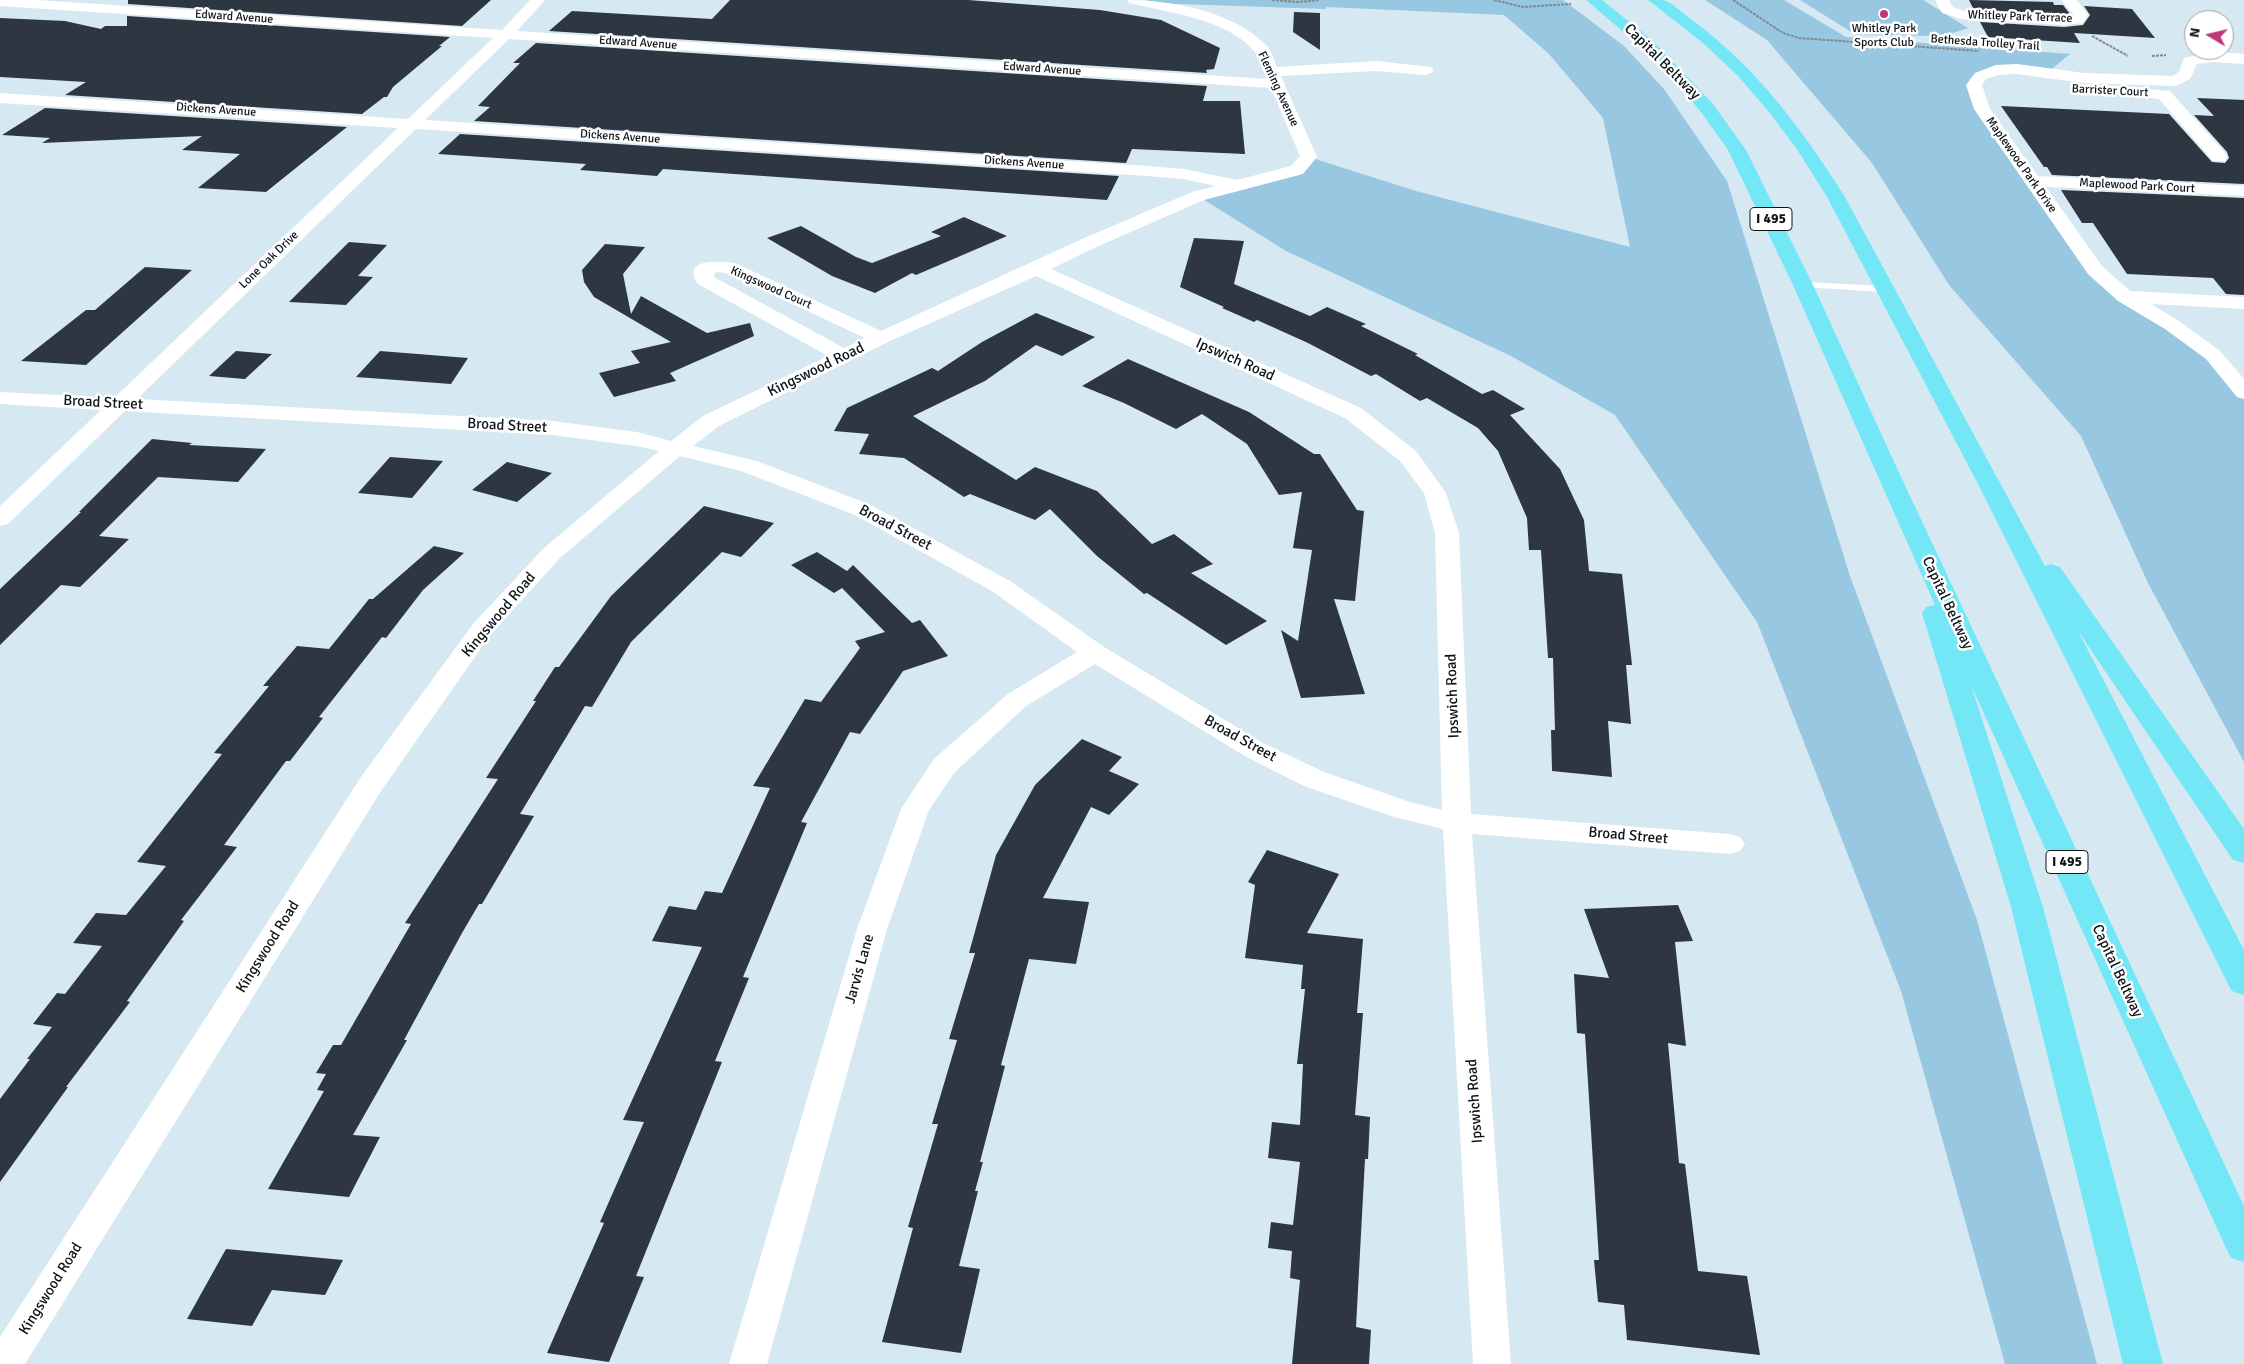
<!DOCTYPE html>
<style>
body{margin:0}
#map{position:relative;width:2244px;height:1364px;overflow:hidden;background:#d6e9f3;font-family:Signika,sans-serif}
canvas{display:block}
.north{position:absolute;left:2184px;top:10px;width:50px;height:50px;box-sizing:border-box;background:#fff;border:1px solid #9ea1a2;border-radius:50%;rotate:279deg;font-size:14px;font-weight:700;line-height:20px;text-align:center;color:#0d1316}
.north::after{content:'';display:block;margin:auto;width:18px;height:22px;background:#be3778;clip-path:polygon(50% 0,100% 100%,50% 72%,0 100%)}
</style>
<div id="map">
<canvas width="2244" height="1364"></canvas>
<div class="north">N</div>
</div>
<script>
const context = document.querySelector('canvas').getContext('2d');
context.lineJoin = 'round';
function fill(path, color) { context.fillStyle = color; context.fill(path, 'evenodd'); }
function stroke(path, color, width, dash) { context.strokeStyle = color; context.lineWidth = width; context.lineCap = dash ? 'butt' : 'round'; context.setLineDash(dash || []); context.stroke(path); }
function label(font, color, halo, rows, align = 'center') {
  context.font = font + ' Signika,sans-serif'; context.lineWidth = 5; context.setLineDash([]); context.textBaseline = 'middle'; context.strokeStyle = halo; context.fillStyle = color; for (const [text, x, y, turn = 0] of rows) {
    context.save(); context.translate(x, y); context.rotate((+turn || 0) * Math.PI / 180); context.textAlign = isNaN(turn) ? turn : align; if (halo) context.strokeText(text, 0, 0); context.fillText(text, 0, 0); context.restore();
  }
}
fill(new Path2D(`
 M1147,0H1563L1624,46L1664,89L1727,181L1850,576L1977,920L2097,1364H2005L1901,991L1757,622L1615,415L1511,356L1286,251L1198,196L1297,170L1309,157L1416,191L1630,247L1603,118L1549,54L1504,15L1327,7L1325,9L1150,3Z
 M1705,0H1784L1846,37L2070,54L2048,72L1996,70L1974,85L2095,270L2172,325L2244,393V762L2148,583L2081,436L1949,285L1872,163L1767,40Z
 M1800,0H1923L1968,28L1944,36L1856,35Z`), '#98c7e1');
fill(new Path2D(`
 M128,0H491L462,26L128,4Z
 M730,0H968L1100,10L1161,20L1220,48L1214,69L1206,70L1207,73L549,31L572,11L712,19Z
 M1969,0L2053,2L2054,5H2063L2070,14L2064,15L1974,10Z
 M2084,6L2132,9L2155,38L2074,33L2080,43L1988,37L1980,22L2064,27L2083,25L2090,15Z
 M1294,12L1320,13V50L1293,32Z
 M127,16L450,37L439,46H442L393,87L387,97H384L362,114L65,95L86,82L0,77V18L65,21L101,29L105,26H127Z
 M536,43L1207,86L1203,101H1240L1245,154L1132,149L1126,163L474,121L490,107L478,106L520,63H513Z
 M2197,98L2244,100V184L2052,175L2047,167H2044L2001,106L2169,114L2212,162L2225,163L2229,158L2227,152L2194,115L2214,116Z
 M45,108L347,127L266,192L198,188L240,154L182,150L202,136L42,143L50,138L2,135Z
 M460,134L1119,176L1107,200L663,169L657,176L580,170L586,164L438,154Z
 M2061,190L2244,198V295L2226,294L2213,278L2127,274L2093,223H2082Z
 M964,217L1007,236L916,275L912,273L875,293L832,276L767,238L801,226L856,257L872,263L941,236L931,232Z
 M1194,238L1244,241L1234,284L1310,316L1327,307L1366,324L1361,326L1418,354L1415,355L1482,394L1493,390L1525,409L1510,415L1560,469L1584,520L1589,571L1622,574L1632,665H1626L1631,724L1608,721L1612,777L1552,771L1551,730H1555L1553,658H1548L1541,550H1529L1527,518L1498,451L1478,428L1427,398L1420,401L1376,374L1371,376L1308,343L1257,320L1254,322L1222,308L1224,307L1180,287Z
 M349,242L387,245L358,276L373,277L346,305L289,302Z
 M605,244L645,247L623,274L631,314L641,296L707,333L750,323L754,336L670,373L676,381L614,397L599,373L640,363L631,351L671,342L594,297L584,282L582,270Z
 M145,267L192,270L86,365L21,361L86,310H95Z
 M1036,313L1095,337L1062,356L1036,345L985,381L913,416L1016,480L1035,467L1097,491L1152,544L1174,534L1213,564L1191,573L1267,621L1226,645L1147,593L1144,594L1097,556L1050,509L1035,520L970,494L964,497L904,458L859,454L869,434L834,431L847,408L932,368L938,371L982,342Z
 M236,351L272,354L245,379L209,376Z
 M380,351L468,358L451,384L356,377Z
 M1128,359L1249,412L1314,454H1320L1357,510L1364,511L1355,601L1334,599L1365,694L1301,698L1281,630L1298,641L1312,550L1293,548L1302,492L1279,495L1247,444L1202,414L1176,429L1124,403L1082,386Z
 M152,439L192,443L189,445L266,449L238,482L158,477L99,536L129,539L80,587L61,585L0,645V589L81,512H79Z
 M390,457L443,461L412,498L358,493Z
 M507,462L552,473L517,502L472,490Z
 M704,506L774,523L741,557L722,552L631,642L592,707L585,706L520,814L534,816L482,904H479L462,933L404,1040H407L353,1135L380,1137L349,1197L268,1189L324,1091L317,1090L326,1074L316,1073L333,1045H341L411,924L405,923L498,779L486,778L536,701H533L555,667H559L611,596Z
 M434,546L464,553L423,590L386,638L382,637L319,717L323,718L290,761H286L224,845L237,847L181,920L184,921L127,1001L130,1002L66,1087H68L0,1182V1099L30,1059H27L52,1027L33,1024L57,993L65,994L102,946L73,943L96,913L126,915L166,866L137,862L222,754L214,753L269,686H263L297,646L329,649L369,599H373Z
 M817,552L847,571L853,565L912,623L920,620L948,656L903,671L860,734L850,732L801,822L807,823L743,977L749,978L715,1061L722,1062L636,1276L644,1277L609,1362L547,1353L604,1223L600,1222L644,1122L623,1120L702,947L652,941L669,906L696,910L705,891L722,893L770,788L753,786L805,699L821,702L860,648L855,641L885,632L842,588L834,593L791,565Z
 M1082,739L1122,757L1109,771L1139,784L1109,815L1091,807L1043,898L1089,902L1076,964L1029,959L1001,1065L1005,1066L980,1162H983L975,1191H978L959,1266L980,1269L961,1353L882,1342L913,1228L908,1227L938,1124H932L957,1040L949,1039L975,953H969L996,855L1035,785Z
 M1267,850L1339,874L1307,933L1363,939L1357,1013H1363L1355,1115L1370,1117L1368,1159H1365L1356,1327L1371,1330L1369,1364H1292L1300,1280L1290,1278L1292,1251L1268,1248L1271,1222L1293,1225L1300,1162L1268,1158L1272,1122L1300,1125L1303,1064H1297L1305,989H1301L1303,965L1245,958L1255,885L1248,882Z
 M1678,905L1693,941L1675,942L1686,1046L1668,1043L1679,1163L1685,1164L1698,1271L1747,1276L1760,1355L1627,1340L1624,1305L1598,1302L1594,1260H1599L1585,1034L1577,1033L1574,974L1609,978L1584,909Z
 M226,1249L343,1260L325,1295L272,1290L252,1326L187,1319Z`), '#2d3641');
stroke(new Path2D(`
 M1272,0L1298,2L1319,0
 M1494,0L1523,7L1571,4
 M1733,0L1783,33L1799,38L1979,51
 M2092,36L2128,56
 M2152,56L2166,55`), '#7e8b92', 2, [3, 1]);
fill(new Path2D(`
 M1803,282L1885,286L1890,289L1885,292L1800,287V283Z`), '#fff');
fill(new Path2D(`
 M0,0H36L502,30L530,0H545L517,31L1267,79C1263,70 1260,58 1254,51C1226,18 1169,13 1129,3L1127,0C1172,0 1235,12 1267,46C1272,52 1274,60 1277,67L1376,61L1431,67L1434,70L1431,73L1426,75L1376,71L1281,76L1317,157L1303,174L1204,200L1094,248L1051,269L1361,408L1416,451L1446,493L1459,533L1471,814L1730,834L1740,837L1745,844L1740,851L1730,854L1472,834L1511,1364H1473L1443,829L1394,817L1304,786L1243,755L1095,664L1026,706L954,773L929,810L887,929L767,1364H729L857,929L901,809L934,759L1008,694L1077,652L992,591L855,515L741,471L680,456L560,558L491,634L381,791L25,1364H0V1337L361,777L473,624L544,548L659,451L637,446L552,435L125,411L8,524L0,526V506L101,410L0,404V392L114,398L398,128L0,103V93L408,119L493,38L0,6ZM509,39L1271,88L1300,156L1291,166L1237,180L1184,169L1147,166L425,120ZM416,129L1147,176L1184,179L1216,186L1192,192L1080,240L881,331L737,264C723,261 680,257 698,284L828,356L703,416L671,441L637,432L552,421L137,399ZM715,272L726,273L865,338L844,348L714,277ZM1036,276L1345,418L1400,461L1424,493L1435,533L1442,810L1410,802L1324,772L1263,743L1104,647L1010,581L871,505L757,461L693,446L719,426L888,342Z
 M1935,0H1949L1953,7L1964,11L2064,17L2074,15L2061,0H2077L2088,15L2083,23L2064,25L1962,19L1942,13Z
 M2213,52L2244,54V64L2213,62L2197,64L2190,79L2176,86L2084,83L2017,74L1998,75L1986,79L1982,85L1990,109L2038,176L2244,186V196L2046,187L2102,266L2130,291L2244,297V309L2151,304L2179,321L2220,351L2244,379V399L2237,397L2206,359L2165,329L2118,301L2088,274L1974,109L1966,85L1975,73L1996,65L2017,64L2084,73L2173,76L2179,72L2184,58Z
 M2137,88L2170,91L2225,153L2227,157L2225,161H2213L2159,99L2131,96L2129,93L2131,90Z`), '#fff');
fill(new Path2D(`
 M1586,0H1602L1652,40L1713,104L1746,150L1813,285L1902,479L2244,1206V1262L2231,1258L2225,1246L1971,685L2043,907L2163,1364H2123L2011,907L1922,613L1926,607L1935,605L1793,285L1728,150L1701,112L1673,79L1640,46Z
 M1648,0C1652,0 1658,0 1663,0C1672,2 1683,14 1691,19C1756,67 1802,129 1845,197L2045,566L2051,564L2060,567L2244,829V863L2233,860L2078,631L2244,950V995L2232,991L2227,982L1977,482L1827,197L1798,151L1769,112L1738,76L1703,43Z`), '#73e7f6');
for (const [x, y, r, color] of [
 [1884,14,5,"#be3778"]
]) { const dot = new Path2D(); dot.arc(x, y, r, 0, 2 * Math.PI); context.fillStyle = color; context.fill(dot); stroke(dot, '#fff', 2); }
label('12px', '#0d1316', '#fff', [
 ["Edward Avenue",234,17,4],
 ["Whitley Park Terrace",2020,17,2],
 ["Edward Avenue",638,43,4],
 ["Bethesda Trolley Trail",1985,43,4],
 ["Edward Avenue",1042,69,4],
 ["Fleming Avenue",1278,89,65],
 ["Barrister Court",2110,91,3],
 ["Dickens Avenue",216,110,4],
 ["Dickens Avenue",620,137,4],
 ["Dickens Avenue",1024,163,4],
 ["Maplewood Park Drive",2021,165,55],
 ["Maplewood Park Court",2137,186,3],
 ["Lone Oak Drive",269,260,-44],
 ["Kingswood Court",771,288,24]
]);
label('12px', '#0d1316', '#fff', [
 ["Whitley Park",1884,29],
 ["Sports Club",1884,43]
]);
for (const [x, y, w] of [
 [1771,219,42],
 [2067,862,42]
]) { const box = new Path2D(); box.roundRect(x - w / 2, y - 11.5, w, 23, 4); context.fillStyle = '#fff'; context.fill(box); stroke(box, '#0d1316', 1); }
label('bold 14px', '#0d1316', null, [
 ["I 495",1771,219],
 ["I 495",2067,862]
]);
label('15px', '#0d1316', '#fff', [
 ["Capital Beltway",1662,62,45],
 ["Ipswich Road",1235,360,24],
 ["Kingswood Road",816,370,-26],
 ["Broad Street",103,403,3],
 ["Broad Street",507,426,3],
 ["Broad Street",895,528,28],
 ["Capital Beltway",1947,603,65],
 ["Kingswood Road",499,615,-50],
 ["Ipswich Road",1453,696,-92],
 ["Broad Street",1240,739,29],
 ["Broad Street",1628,836,5],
 ["Kingswood Road",268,947,-58],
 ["Jarvis Lane",860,969,-74],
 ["Capital Beltway",2117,971,65],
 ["Ipswich Road",1475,1101,-94],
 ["Kingswood Road",51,1289,-58]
]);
</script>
